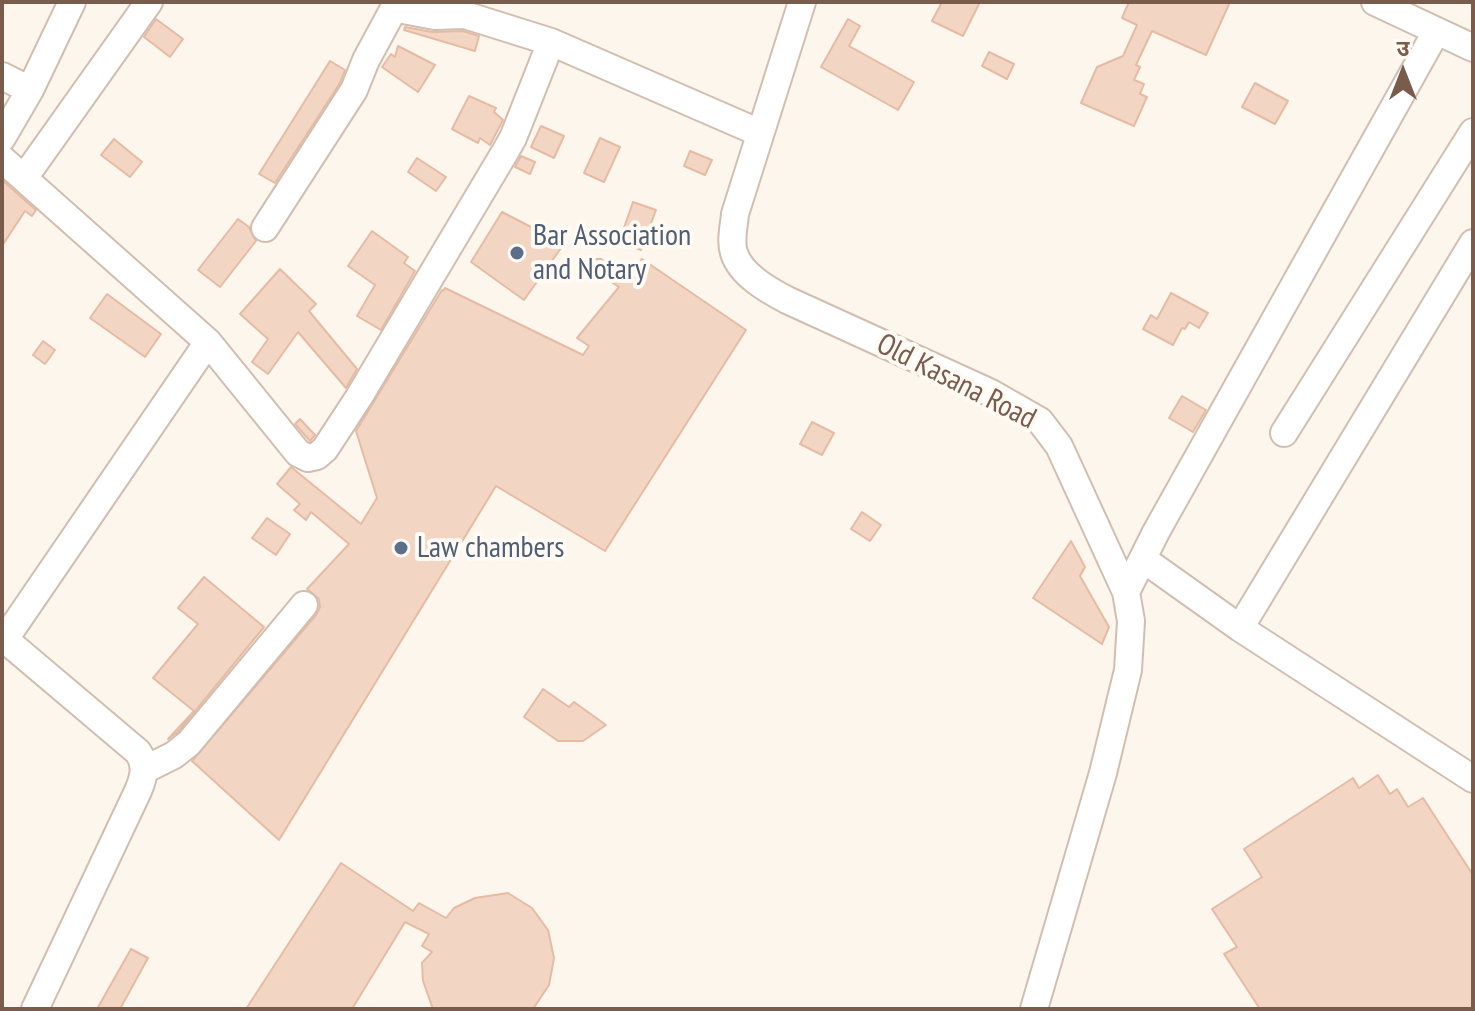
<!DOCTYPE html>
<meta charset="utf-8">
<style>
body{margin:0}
#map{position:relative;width:1475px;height:1011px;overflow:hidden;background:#fdf6ec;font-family:"PT Sans Narrow","Noto Sans Devanagari",sans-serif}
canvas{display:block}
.frame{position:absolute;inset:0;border:4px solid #7a5c4d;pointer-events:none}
.north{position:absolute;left:1363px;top:32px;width:80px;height:80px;-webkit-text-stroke:6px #fffaf3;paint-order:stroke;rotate:0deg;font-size:22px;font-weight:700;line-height:32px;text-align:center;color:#7a5c4d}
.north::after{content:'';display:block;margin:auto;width:28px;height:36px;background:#7a5c4d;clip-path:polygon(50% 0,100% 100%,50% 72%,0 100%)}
</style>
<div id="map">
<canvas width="1475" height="1011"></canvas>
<div class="frame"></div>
<div class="north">उ</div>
</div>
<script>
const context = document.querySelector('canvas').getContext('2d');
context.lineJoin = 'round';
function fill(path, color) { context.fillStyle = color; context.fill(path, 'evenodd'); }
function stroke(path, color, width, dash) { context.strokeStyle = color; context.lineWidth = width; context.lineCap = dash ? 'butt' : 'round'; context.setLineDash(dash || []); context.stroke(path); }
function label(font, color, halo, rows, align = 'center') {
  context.font = font + ' "PT Sans Narrow",sans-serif'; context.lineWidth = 8; context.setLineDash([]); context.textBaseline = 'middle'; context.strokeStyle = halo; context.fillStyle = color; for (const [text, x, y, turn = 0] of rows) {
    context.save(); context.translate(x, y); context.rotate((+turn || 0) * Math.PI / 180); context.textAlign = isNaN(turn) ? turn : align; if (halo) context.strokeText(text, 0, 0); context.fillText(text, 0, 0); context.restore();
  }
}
const building = new Path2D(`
 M942,2H980L963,36L932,21Z
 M1129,2H1230L1206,55L1152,31L1136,65L1140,67L1134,80L1144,84L1140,94L1147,97L1134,126L1081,103L1097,67L1123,56L1137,25L1122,18Z
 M156,19L183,39L170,57L144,37Z
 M848,19L860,26L849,46L914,82L898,110L821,67Z
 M405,27L432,32L463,31L479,36L475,51L404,30Z
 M398,46L435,65L418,92L382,67L391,54L395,57Z
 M989,52L1014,64L1007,79L982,66Z
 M330,61L345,70L340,83L275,183L259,174Z
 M1255,83L1288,101L1275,124L1242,107Z
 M469,96L496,108L494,112L503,120L490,145L480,138L478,143L452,129Z
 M541,126L564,136L554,158L531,147Z
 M600,138L620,147L604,182L584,173Z
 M114,139L142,162L130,177L101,155Z
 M690,151L712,160L705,175L684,166Z
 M521,156L535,162L530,174L515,167Z
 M417,158L446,177L436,191L408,172Z
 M2,180L36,210L32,216L25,211L2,246Z
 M633,202L656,210L641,250L619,242Z
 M502,212L564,244L524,300L471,262Z
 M238,219L249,227L256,241L220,287L198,270Z
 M372,231L408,257L404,263L415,271L381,330L357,316L375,285L348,266Z
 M596,259H601L628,276L642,259L746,330L605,551L496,486L279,840L192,761L316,615L320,607L319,599L307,589L349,544L311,512L306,520L294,510L300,504L277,484L291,467L361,524L377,498L356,431L442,290L443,291L445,288L583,355L589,346L577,338L619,287L590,268Z
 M280,269L316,304L309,311L357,369L346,388L298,332L268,374L252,362L268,339L240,314Z
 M1171,293L1208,313L1199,328L1189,322L1185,329L1182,328L1173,345L1143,329L1151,315L1157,319Z
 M107,294L161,334L145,357L90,318Z
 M43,341L55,350L45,364L33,355Z
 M1182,396L1206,410L1193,432L1169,418Z
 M300,419L315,435L310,441L295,424Z
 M812,422L834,433L822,455L800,444Z
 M862,512L881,525L870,541L851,529Z
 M267,518L290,534L276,555L252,538Z
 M1071,541L1085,567L1080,576L1109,627L1102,644L1033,598Z
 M204,577L264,627L178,732L168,739L194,711L153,678L198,624L178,608Z
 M543,689L569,707L574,702L606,725L583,741H558L524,717Z
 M1378,775L1390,794L1397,789L1408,807L1423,798L1473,875V1009H1260L1224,954L1237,947L1212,909L1262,877L1244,849L1353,778L1359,788Z
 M341,863L413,911L419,903L446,918L454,908L475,898L508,893L532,908L548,930L554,958L549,985L533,1009H433L423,981L422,963L432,952L422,946L429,934L405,922L352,1009H246Z
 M131,949L148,958L120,1009H97Z`);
fill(building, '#f3d5c3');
stroke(building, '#e6bba3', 2);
const minor = new Path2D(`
 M802,2L735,214C734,226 730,241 734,253C741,275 768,290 787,300L991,393L1040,421L1059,446L1126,592L1131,621L1128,670L1103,773L1034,1009
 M1375,2L1473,48
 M2,76L30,90
 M2,138L30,90L72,2
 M2,159L208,342L5,639
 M24,178L149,2
 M265,228L354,90L366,60L392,12L398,9L435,16L465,15L551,42L760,133
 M208,342L298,453L308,458L317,456L325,449L359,397L505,152L513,138L551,42
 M1284,433L1473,132
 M1143,559L1240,628L1473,779
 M1126,592L1156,532L1436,32
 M1240,628L1473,243
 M2,637L138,752C147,765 144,777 138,791L35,1009
 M144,770L174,755L189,743L304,605`);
stroke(minor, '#d1beb0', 30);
stroke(minor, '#fff', 26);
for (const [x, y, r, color] of [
 [517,253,8,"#5c6f8a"],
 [401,548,8,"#5c6f8a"]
]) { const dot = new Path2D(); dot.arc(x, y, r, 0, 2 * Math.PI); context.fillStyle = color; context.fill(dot); stroke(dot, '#fffaf3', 3); }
label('30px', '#4e5e75', '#fffaf3', [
 ["Bar Association",533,236],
 ["and Notary",533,270],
 ["Law chambers",417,548]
], 'left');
label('30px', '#7a5c4d', '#fffaf3', [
 ["Old Kasana Road",956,382,27]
]);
</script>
